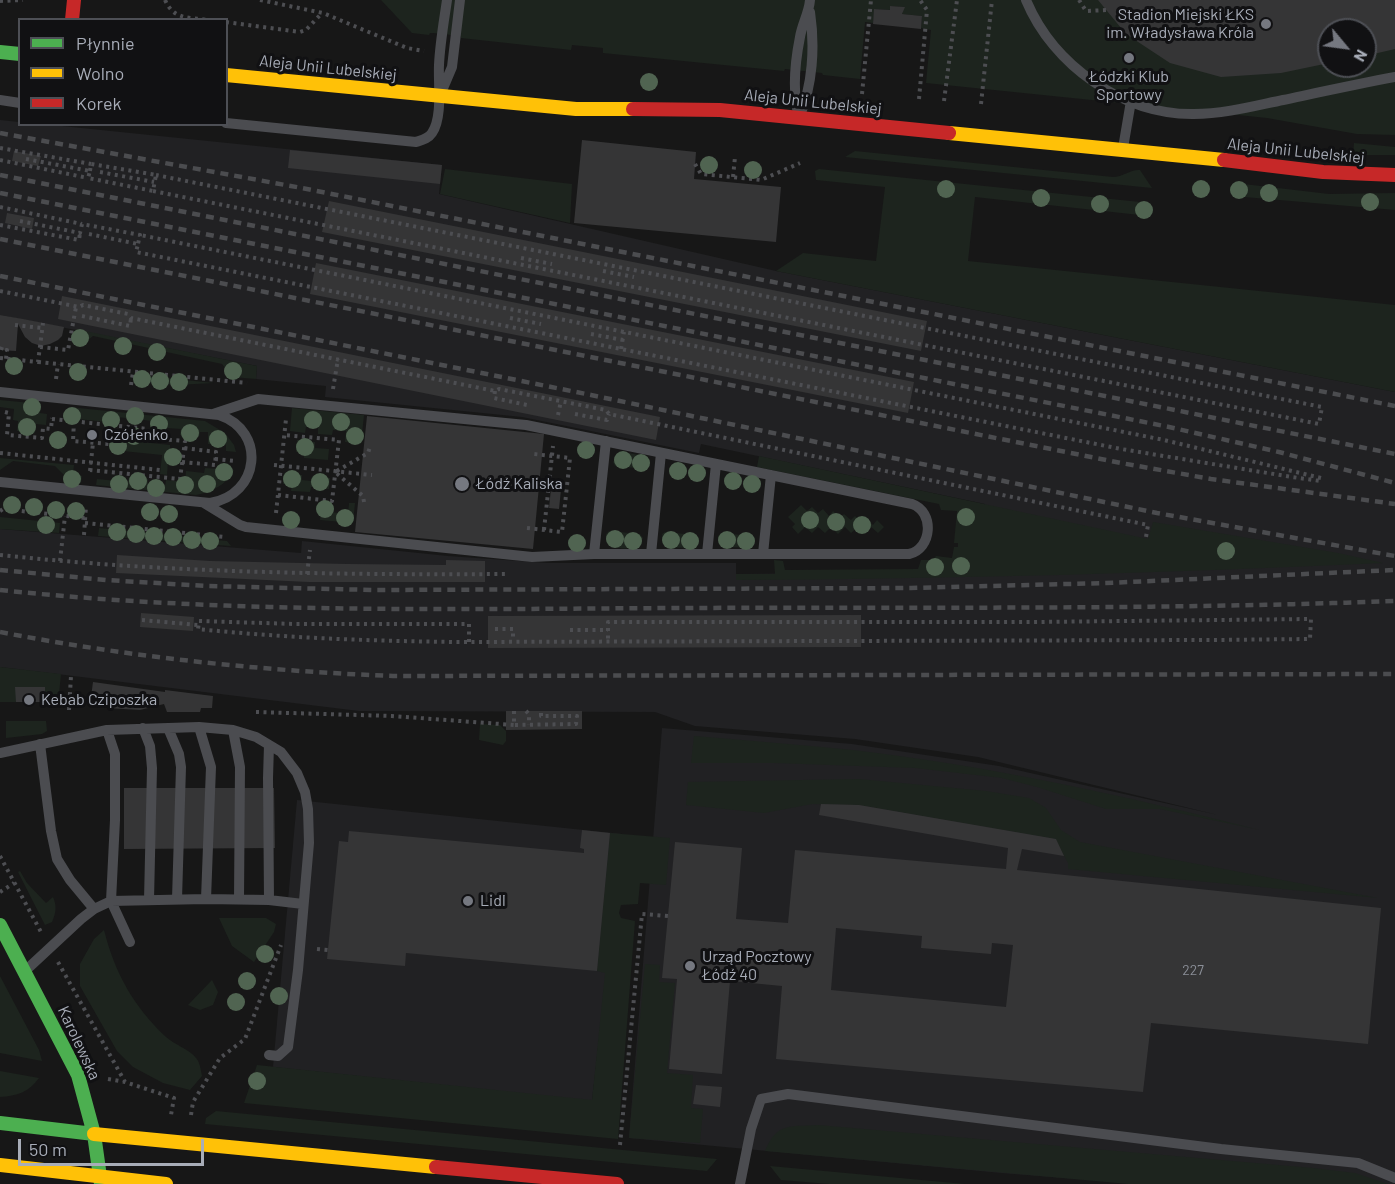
<!DOCTYPE html>
<html>
<head>
<meta charset="utf-8">
<style>
  body { margin:0 }
  #map { position:relative; width:1395px; height:1184px; overflow:hidden; background:#171717; font-family:Barlow,sans-serif }
  canvas { display:block }
  .legend { position:absolute; left:18px; top:18px; width:210px; height:108px; box-sizing:border-box; background:#111113; border:2px solid #4d4f55; margin:0; padding:8px 10px; list-style:none; font-size:18px; color:#a8adb8 }
  .legend li { display:flex; align-items:center; gap:12px; height:30px }
  .legend b { width:30px; border:2px solid #4d4f55 }
  .north { position:absolute; left:1317px; top:18px; width:60px; height:60px; box-sizing:border-box; background:#111113; border:2px solid #4d4f55; border-radius:50%; rotate:119deg; font-size:16px; font-weight:700; line-height:24px; text-align:center; color:#a8adb8 }
  .north::after { content:''; display:block; margin:auto; width:21px; height:27px; background:#757880; clip-path:polygon(50% 0,100% 100%,50% 72%,0 100%) }
  .scale { position:absolute; left:18px; top:1139px; width:186px; height:27px; box-sizing:border-box; border:3px solid #a8adb8; border-top:0; padding-left:8px; font-size:18px; line-height:21px; white-space:nowrap; color:#a8adb8; -webkit-text-stroke:4px #111113; paint-order:stroke }
</style>
</head>
<body>
<div id="map">
<canvas width="1395" height="1184"></canvas>
<ul class="legend">
<li><b style="height:8px;background:#4caf50"></b>Płynnie</li>
<li><b style="height:8px;background:#ffc107"></b>Wolno</li>
<li><b style="height:8px;background:#c62828"></b>Korek</li>
</ul>
<div class="north">N</div>
<div class="scale">50 m</div>
</div>
<script>
const ctx = document.querySelector('canvas').getContext('2d');
ctx.lineJoin = 'round';
function paint(path, color) {
  ctx.fillStyle = color;
  ctx.fill(path, 'evenodd');
}
function stroke(path, color, width, dash) {
  ctx.strokeStyle = color;
  ctx.lineWidth = width;
  ctx.lineCap = dash ? 'butt' : 'round';
  ctx.setLineDash(dash || []);
  ctx.stroke(path);
}
function drawText(font, color, halo, rows, align = 'center') {
  ctx.font = font + ' Barlow,sans-serif';
  ctx.lineWidth = 6;
  ctx.setLineDash([]);
  ctx.textBaseline = 'middle';
  ctx.strokeStyle = halo;
  ctx.fillStyle = color;
  for (const [text, x, y, turn = 0] of rows) {
    ctx.save();
    ctx.translate(x, y);
    ctx.rotate((+turn || 0) * Math.PI / 180);
    ctx.textAlign = isNaN(turn) ? turn : align;
    if (halo) ctx.strokeText(text, 0, 0);
    ctx.fillText(text, 0, 0);
    ctx.restore();
  }
}
const built = new Path2D(`
  M 0,120 L 19,122 L 20,124 L 62,126 L 442,165 L 439,194 L 776,271 L 1395,392 L 1395,1184 L 1139,1184 L 1002,1173 L 629,1138 L 662,728 L 852,744 L 999,766 L 1218,815 L 978,757 L 855,739 L 695,726 L 655,712 L 359,711 L 0,667 L 0,529 L 301,553 L 302,541 L 448,556 L 548,563 L 736,563 L 736,574 L 978,572 L 985,504 L 701,444 L 699,453 L 522,417 L 325,397 L 326,386 L 256,379 L 257,366 L 0,315 Z
  M 297,800 L 622,834 L 592,1101 L 273,1067 Z`);
const green = new Path2D(`
  M 381,0 L 1395,0 L 1395,135 L 1357,134 L 1267,118 L 926,83 L 931,30 L 921,28 L 922,16 L 902,14 L 904,7 L 891,6 L 890,10 L 875,9 L 873,23 L 865,22 L 860,79 L 823,75 L 822,73 L 785,69 L 784,71 L 603,53 L 603,48 L 572,45 L 571,50 L 461,38 L 461,36 L 433,33 L 430,33 L 429,35 L 412,33 ZM 1329,30 L 1365,30 L 1365,66 L 1329,66 Z
  M 1354,143 L 1395,147 L 1395,155 L 1353,155 Z
  M 855,151 L 1113,177 C 1123,177 1131,169 1140,170 L 1152,188 L 845,157 Z
  M 445,169 L 572,184 L 570,223 L 440,194 Z
  M 819,169 L 1150,203 L 1149,216 L 975,197 L 968,261 L 1395,305 L 1395,392 L 776,271 L 803,253 L 876,261 L 885,187 L 816,180 L 815,171 Z
  M 1235,183 L 1329,194 L 1395,193 L 1395,210 L 1233,196 Z
  M 75,329 L 257,366 L 256,379 L 232,377 L 222,364 L 93,336 L 81,346 L 77,345 L 74,341 Z
  M 136,375 L 214,383 L 176,385 L 135,381 Z
  M 0,400 L 41,404 L 40,413 L 47,414 L 46,425 L 36,424 L 35,433 L 17,431 L 18,421 L 13,420 L 14,409 L 0,407 Z
  M 69,407 L 205,421 L 225,433 L 234,445 L 236,452 L 226,451 L 226,445 L 208,444 L 208,432 L 200,432 L 199,437 L 180,435 L 181,429 L 153,427 L 153,421 L 117,417 L 116,423 L 68,418 Z
  M 292,408 L 364,415 L 361,444 L 345,442 L 346,431 L 333,430 L 332,435 L 318,434 L 318,428 L 306,427 L 305,433 L 290,431 Z
  M 125,429 L 143,431 L 142,442 L 170,445 L 170,451 L 179,452 L 178,463 L 168,462 L 167,475 L 160,474 L 162,455 L 113,450 L 115,440 L 123,440 Z
  M 297,440 L 315,442 L 315,448 L 329,449 L 328,460 L 304,458 L 304,452 L 296,452 Z
  M 622,453 C 633,453 647,455 650,466 L 646,469 L 615,466 L 613,462 L 618,455 Z
  M 759,456 L 1148,539 L 1153,522 L 1338,553 L 1383,563 C 1167,573 952,579 736,580 L 736,574 L 775,574 L 774,560 L 783,561 L 785,570 L 918,569 L 921,560 L 933,560 L 936,556 L 952,558 L 954,547 L 958,547 L 958,543 L 954,543 L 957,511 L 941,510 L 939,504 L 757,467 Z
  M 0,458 L 74,465 L 73,474 L 82,476 L 81,483 L 70,481 L 55,466 L 13,461 L 0,470 Z
  M 205,468 L 234,470 C 227,485 211,492 196,495 L 96,485 L 97,479 L 128,482 L 129,477 L 148,479 L 148,484 L 165,486 L 166,480 L 185,482 L 186,471 L 204,473 Z
  M 284,473 L 302,475 L 302,480 L 311,481 L 312,476 L 330,478 L 329,489 L 311,487 L 310,492 L 291,491 L 292,485 L 283,484 Z
  M 349,503 L 355,503 L 353,523 L 320,520 L 321,505 L 330,506 L 330,512 L 348,514 Z
  M 801,505 L 807,511 L 812,507 L 818,513 L 823,509 L 829,516 L 833,511 L 840,518 L 844,514 L 851,520 L 855,516 L 862,522 L 866,518 L 873,525 L 877,520 L 884,527 L 878,533 L 871,527 L 864,533 L 858,527 L 851,533 L 845,527 L 838,534 L 831,527 L 825,533 L 818,527 L 812,533 L 805,527 L 798,534 L 792,527 L 795,524 L 788,517 Z
  M 0,517 L 60,523 L 59,533 L 0,529 Z
  M 99,528 L 227,541 L 231,546 L 98,536 Z
  M 609,531 L 640,534 L 643,538 C 637,552 615,551 606,541 L 606,534 Z
  M 665,532 L 696,535 L 699,540 L 691,547 C 678,548 663,550 662,534 Z
  M 721,533 L 753,536 L 755,540 L 747,547 C 735,547 722,550 718,536 Z
  M 0,667 L 61,674 L 59,694 L 52,701 L 45,702 L 44,687 L 16,687 L 16,702 L 0,702 Z
  M 6,721 L 46,721 L 47,731 L 42,734 L 6,738 Z
  M 480,724 L 500,725 L 506,731 L 506,741 L 503,745 L 479,740 Z
  M 694,736 C 747,740 800,745 853,750 C 991,766 1126,796 1260,830 L 1160,809 L 1106,809 L 1037,787 L 1002,778 L 915,768 L 774,763 L 691,763 Z
  M 859,779 L 986,791 L 1029,798 L 1046,808 L 1061,830 L 1080,842 L 1378,898 L 1068,869 L 1068,863 L 1055,839 L 859,805 L 812,804 L 764,813 L 686,805 L 688,782 Z
  M 610,833 L 670,838 L 666,885 L 640,883 L 638,904 L 621,905 L 619,913 L 621,918 L 635,921 L 618,1139 L 244,1103 L 257,1065 L 592,1100 L 605,973 L 597,971 Z
  M 20,871 L 27,883 L 46,903 L 53,897 C 57,906 56,913 52,922 L 45,925 L 18,872 Z
  M 219,918 L 266,918 L 276,924 L 274,932 L 254,962 L 232,946 Z
  M 104,930 C 115,973 133,1006 166,1037 C 175,1045 189,1049 196,1058 C 200,1062 201,1071 202,1076 L 190,1090 L 163,1083 L 133,1067 L 117,1051 L 80,986 L 80,964 L 94,939 Z
  M 645,964 L 660,965 L 659,982 L 675,983 L 667,1073 L 693,1075 L 691,1108 L 703,1109 L 700,1143 L 629,1138 Z
  M 0,976 L 39,1050 L 42,1061 L 0,1053 Z
  M 212,980 L 218,992 L 213,1005 L 200,1010 L 188,1005 Z
  M 0,1071 L 39,1078 C 29,1092 17,1096 0,1097 Z
  M 216,1111 L 717,1159 L 707,1171 L 205,1124 L 206,1118 Z
  M 818,1125 L 1313,1168 L 1355,1173 L 1388,1184 L 1128,1184 L 765,1151 C 777,1122 790,1127 818,1125 Z
  M 770,1166 L 965,1184 L 829,1184 L 781,1180 Z`);
const building = new Path2D(`
  M 1098,0 L 1395,0 L 1395,49 L 1365,56 L 1365,30 L 1329,30 L 1329,63 L 1281,73 L 1221,77 L 1170,63 L 1126,34 Z
  M 890,6 L 905,7 L 902,14 L 922,16 L 921,29 L 873,24 L 874,9 L 890,10 Z
  M 582,140 L 696,152 L 694,179 L 781,187 L 776,242 L 574,223 Z
  M 290,150 L 442,165 L 440,184 L 288,168 Z
  M 14,151 L 41,156 L 38,166 L 12,161 Z
  M 329,201 L 927,321 L 921,351 L 322,232 Z
  M 7,213 L 34,218 L 32,229 L 5,223 Z
  M 316,263 L 914,382 L 908,413 L 310,294 Z
  M 62,296 L 660,417 L 656,440 L 58,319 Z
  M 0,315 L 23,319 L 64,327 L 62,336 L 58,340 L 50,344 L 41,346 L 32,343 L 25,337 L 18,324 L 16,351 L 0,350 Z
  M 367,416 L 544,434 L 533,549 L 355,532 Z
  M 552,479 L 562,480 L 559,509 L 549,508 Z
  M 117,555 L 210,561 L 347,564 L 446,565 L 446,560 L 485,561 L 485,582 L 309,582 L 116,573 Z
  M 141,613 L 194,617 L 193,631 L 140,627 Z
  M 861,615 L 861,647 L 488,648 L 488,616 Z
  M 93,682 L 165,692 L 165,690 L 213,696 L 212,708 L 201,708 L 200,712 L 167,712 L 164,704 L 140,710 L 107,708 L 90,704 Z
  M 15,687 L 45,687 L 45,702 L 16,702 Z
  M 506,711 L 582,711 L 582,729 L 506,730 Z
  M 124,788 L 274,788 L 275,848 L 124,849 Z
  M 821,804 L 859,805 L 1056,839 L 1064,856 L 1022,849 L 1017,870 L 1381,908 L 1368,1044 L 1151,1023 L 1143,1092 L 776,1059 L 782,986 L 730,981 L 722,1074 L 669,1069 L 677,979 L 662,978 L 675,842 L 742,848 L 736,919 L 788,923 L 795,850 L 1006,869 L 1008,848 L 819,815 ZM 836,928 L 922,936 L 921,948 L 991,954 L 992,943 L 1013,945 L 1006,1007 L 831,990 Z
  M 582,830 L 610,833 L 597,971 L 406,953 L 405,966 L 327,959 L 339,841 L 348,842 L 349,831 L 584,853 L 584,849 L 580,848 Z
  M 696,1085 L 722,1087 L 720,1107 L 693,1104 Z`);
const path = new Path2D(`
  M 165,0 C 174,20 188,17 207,20
  M 260,0 L 323,13 L 407,48 L 424,51
  M 1079,0 L 1086,11 L 1106,10
  M 0,1 L 23,0
  M 226,22 L 300,32 L 306,30 L 322,13
  M 862,94 L 871,0
  M 919,99 L 927,10 L 920,0
  M 944,101 L 957,0
  M 981,104 L 992,0
  M 62,126 L 62,124
  M 0,148 L 91,164
  M 26,159 L 90,171 L 88,178 L 153,191 L 156,175 L 91,164 L 90,171
  M 0,160 L 88,178
  M 695,164 L 701,174 L 761,180 L 800,163
  M 100,172 L 154,182
  M 733,177 L 735,157
  M 153,191 L 1319,424 L 1322,407 L 156,175
  M 0,207 L 82,224
  M 20,221 L 80,233 L 82,224 L 140,235 L 138,244
  M 0,225 L 79,240 L 80,233
  M 89,234 L 138,244 L 136,252 L 1121,449 L 1292,477 L 1320,481 L 1321,478 L 1164,440 L 140,235
  M 521,258 L 552,264
  M 603,271 L 634,277
  M 0,291 L 79,307 L 83,305 L 128,314 L 131,318 L 495,391 L 499,389 L 606,410 L 609,414 L 1148,525 L 1146,537
  M 82,316 L 130,326 L 131,318
  M 510,318 L 541,324
  M 15,325 L 42,328
  M 591,334 L 623,340
  M 2,347 L 1,350 L 7,350 L 6,359
  M 40,347 L 68,350 L 76,307
  M 621,349 L 624,332
  M 0,358 L 38,362 L 43,323
  M 38,362 L 247,383
  M 56,379 L 58,364
  M 131,385 L 133,372
  M 333,389 L 338,359
  M 495,391 L 494,398 L 527,405
  M 5,412 L 9,413 L 7,435 L 42,438 L 43,428 L 51,429 L 52,418
  M 575,414 L 607,420 L 609,414
  M 558,415 L 561,401
  M 52,419 L 148,429 L 147,438 L 185,441 L 180,479 L 90,470
  M 74,421 L 73,441 L 109,444 L 111,425
  M 0,453 L 160,470
  M 215,459 L 236,461
  M 182,462 L 215,465 L 216,452 L 184,448
  M 274,465 L 372,475
  M 90,471 L 93,443
  M 278,495 L 332,501 L 339,440 L 284,435
  M 364,502 L 363,496 L 335,472 L 368,453 L 370,447
  M 0,511 L 3,509 L 85,518
  M 276,513 L 286,419
  M 85,523 L 225,537
  M 527,528 L 562,532 L 570,458 L 534,454
  M 544,530 L 553,446
  M 84,535 L 86,506
  M 0,555 C 169,573 338,575 508,574
  M 60,561 L 65,516
  M 307,574 L 310,550
  M 142,620 L 198,625
  M 495,629 L 513,629 L 513,641
  M 570,630 L 608,630
  M 469,642 L 469,624 L 296,624 L 199,621 L 198,629 C 285,638 371,641 458,642 L 1213,640 L 1310,639 L 1311,619 L 1033,622 L 608,622 L 608,641
  M 69,710 L 71,676
  M 514,711 L 514,725 L 576,724 L 577,716 L 541,716 L 541,711
  M 526,711 L 529,714 L 529,725
  M 256,712 L 392,716 L 514,725
  M 0,856 L 41,932
  M 0,892 L 14,883
  M 317,949 L 328,950
  M 58,962 L 125,1082 L 174,1098 L 171,1115
  M 108,1079 L 125,1082
  M 191,1115 L 193,1102 L 220,1058 L 245,1039 L 281,945
  M 620,1145 L 642,914 L 668,916`);
const lane = new Path2D(`
  M 1026,0 C 1053,65 1123,115 1194,114 C 1224,114 1254,106 1283,100 C 1321,92 1358,84 1395,77
  M 441,93 L 452,67 L 460,0
  M 0,100 L 20,103
  M 799,117 C 792,92 795,62 800,37 C 802,24 809,13 810,0
  M 799,118 C 813,85 815,46 810,12
  M 226,123 L 416,142 C 422,140 428,139 432,133 C 443,117 438,83 439,65 C 440,43 444,21 447,0
  M 1123,148 L 1131,101
  M 0,392 L 219,415 C 267,431 260,495 210,503 L 0,482
  M 204,503 L 240,525 L 246,527 L 532,557 L 594,554 L 909,554 C 932,549 935,512 912,504 L 526,425 L 258,399 L 213,414
  M 594,554 L 606,441
  M 651,554 L 661,453
  M 707,554 L 716,464
  M 763,554 L 771,475
  M 199,727 L 211,767 L 206,899
  M 143,728 L 150,746 L 152,768 L 149,900
  M 168,728 L 179,754 L 181,767 L 177,899
  M 107,730 L 115,754 L 115,820 L 111,901 L 130,942
  M 233,730 L 240,767 L 239,899
  M 40,744 L 51,831 L 57,859 L 70,880 L 94,909
  M 269,745 L 268,778 L 269,900
  M 0,753 L 107,730 L 199,727 L 233,730 L 256,737 L 281,752 L 297,773 L 305,792 L 308,809 L 309,843 L 298,970 L 288,1047 L 278,1056 L 269,1055
  M 25,971 L 81,919 L 94,909 L 111,901 L 206,899 L 269,900 L 303,904
  M 740,1184 L 751,1129 L 761,1099 L 788,1094 L 1221,1149 L 1358,1163 L 1395,1178`);
const fast = new Path2D(`
  M 0,52 L 20,54
  M 0,925 L 78,1075 L 94,1134 L 101,1184
  M 0,1123 L 94,1134`);
const slow = new Path2D(`
  M 226,75 L 576,109 L 633,109
  M 949,133 L 1224,160
  M 94,1134 L 436,1167`);
const jam = new Path2D(`
  M 72,20 L 74,0
  M 633,109 L 720,110 L 949,133
  M 1224,160 L 1323,172 L 1395,175
  M 436,1167 L 617,1184`);
const rail = new Path2D(`
  M 0,133 L 302,188 L 1395,406
  M 0,175 L 1395,454
  M 0,193 L 1169,427 L 1279,452 L 1395,483
  M 0,239 L 1121,463 L 1211,479 L 1395,504
  M 0,276 L 591,395 L 1157,513 L 1395,556
  M 0,570 L 106,580 L 206,586 L 374,590 L 911,588 L 1106,583 L 1395,570
  M 0,590 C 226,614 453,609 680,608 C 918,607 1157,610 1395,601
  M 0,632 C 130,657 261,671 393,676 L 1395,674`);
const slowBridge = new Path2D(`
  M 0,1165 L 166,1184`);
const trees = [
  [649,82],
  [709,165],
  [753,170],
  [946,189],
  [1201,189],
  [1239,190],
  [1269,193],
  [1041,198],
  [1370,202],
  [1100,204],
  [1144,210],
  [80,338],
  [123,346],
  [157,352],
  [14,366],
  [233,371],
  [78,372],
  [142,379],
  [160,381],
  [179,382],
  [32,407],
  [72,416],
  [135,416],
  [111,420],
  [313,420],
  [341,422],
  [159,424],
  [27,427],
  [190,433],
  [134,436],
  [355,436],
  [218,439],
  [58,440],
  [118,446],
  [305,447],
  [586,450],
  [173,457],
  [623,460],
  [641,463],
  [678,471],
  [224,472],
  [697,473],
  [72,479],
  [292,479],
  [138,481],
  [733,481],
  [320,482],
  [119,484],
  [207,484],
  [752,484],
  [185,485],
  [156,488],
  [12,505],
  [34,507],
  [325,509],
  [56,510],
  [76,511],
  [150,512],
  [169,514],
  [966,517],
  [345,518],
  [291,520],
  [810,520],
  [836,522],
  [46,525],
  [862,525],
  [117,532],
  [136,534],
  [154,536],
  [173,537],
  [615,539],
  [192,540],
  [671,540],
  [727,540],
  [210,541],
  [633,541],
  [690,541],
  [746,541],
  [577,543],
  [1226,551],
  [961,566],
  [935,567],
  [265,954],
  [247,981],
  [279,996],
  [236,1002],
  [257,1081]
];
const markers = [
  [1266,24,6,"#757880"],
  [1129,58,6,"#757880"],
  [92,435,6,"#757880"],
  [462,484,8,"#757880"],
  [29,700,6,"#757880"],
  [468,901,6,"#757880"],
  [690,966,6,"#757880"]
];
const numberNames = [
  ["227",1193,970]
];
const poiNames = [
  ["Stadion Miejski ŁKS",1254,15,"right"],
  ["im. Władysława Króla",1254,33,"right"],
  ["Łódzki Klub",1129,77,"center"],
  ["Sportowy",1129,95,"center"],
  ["Czółenko",104,435],
  ["Łódź Kaliska",476,484],
  ["Kebab Cziposzka",41,700],
  ["Lidl",480,901],
  ["Urząd Pocztowy",702,957],
  ["Łódź 40",702,975]
];
const streetNames = [
  ["Aleja Unii Lubelskiej",328,68,6],
  ["Aleja Unii Lubelskiej",813,102,6],
  ["Aleja Unii Lubelskiej",1296,151,6],
  ["Karolewska",79,1043,65]
];
paint(built, '#212123');
paint(green, '#1d241e');
paint(building, '#353536');
stroke(path, '#4d4e52', 4, [3, 4.5]);
stroke(lane, '#4b4c50', 10);
stroke(fast, '#4caf50', 14);
stroke(slow, '#ffc107', 14);
stroke(jam, '#c62828', 14);
stroke(rail, '#4b4c4f', 4.5, [8, 6]);
stroke(slowBridge, '#ffc107', 14);
ctx.fillStyle = '#506451';
for (const [x, y] of trees) {
  ctx.beginPath();
  ctx.arc(x, y, 9, 0, 2 * Math.PI);
  ctx.fill();
}
for (const [x, y, r, color] of markers) {
  const dot = new Path2D();
  dot.arc(x, y, r, 0, 2 * Math.PI);
  ctx.fillStyle = color;
  ctx.fill(dot);
  stroke(dot, '#111113', 2);
}
drawText('14px', '#8b8f98', null, numberNames);
drawText('16px', '#a8adb8', '#111113', poiNames, 'left');
drawText('16px', '#a8adb8', '#111113', streetNames);
</script>
</body>
</html>
